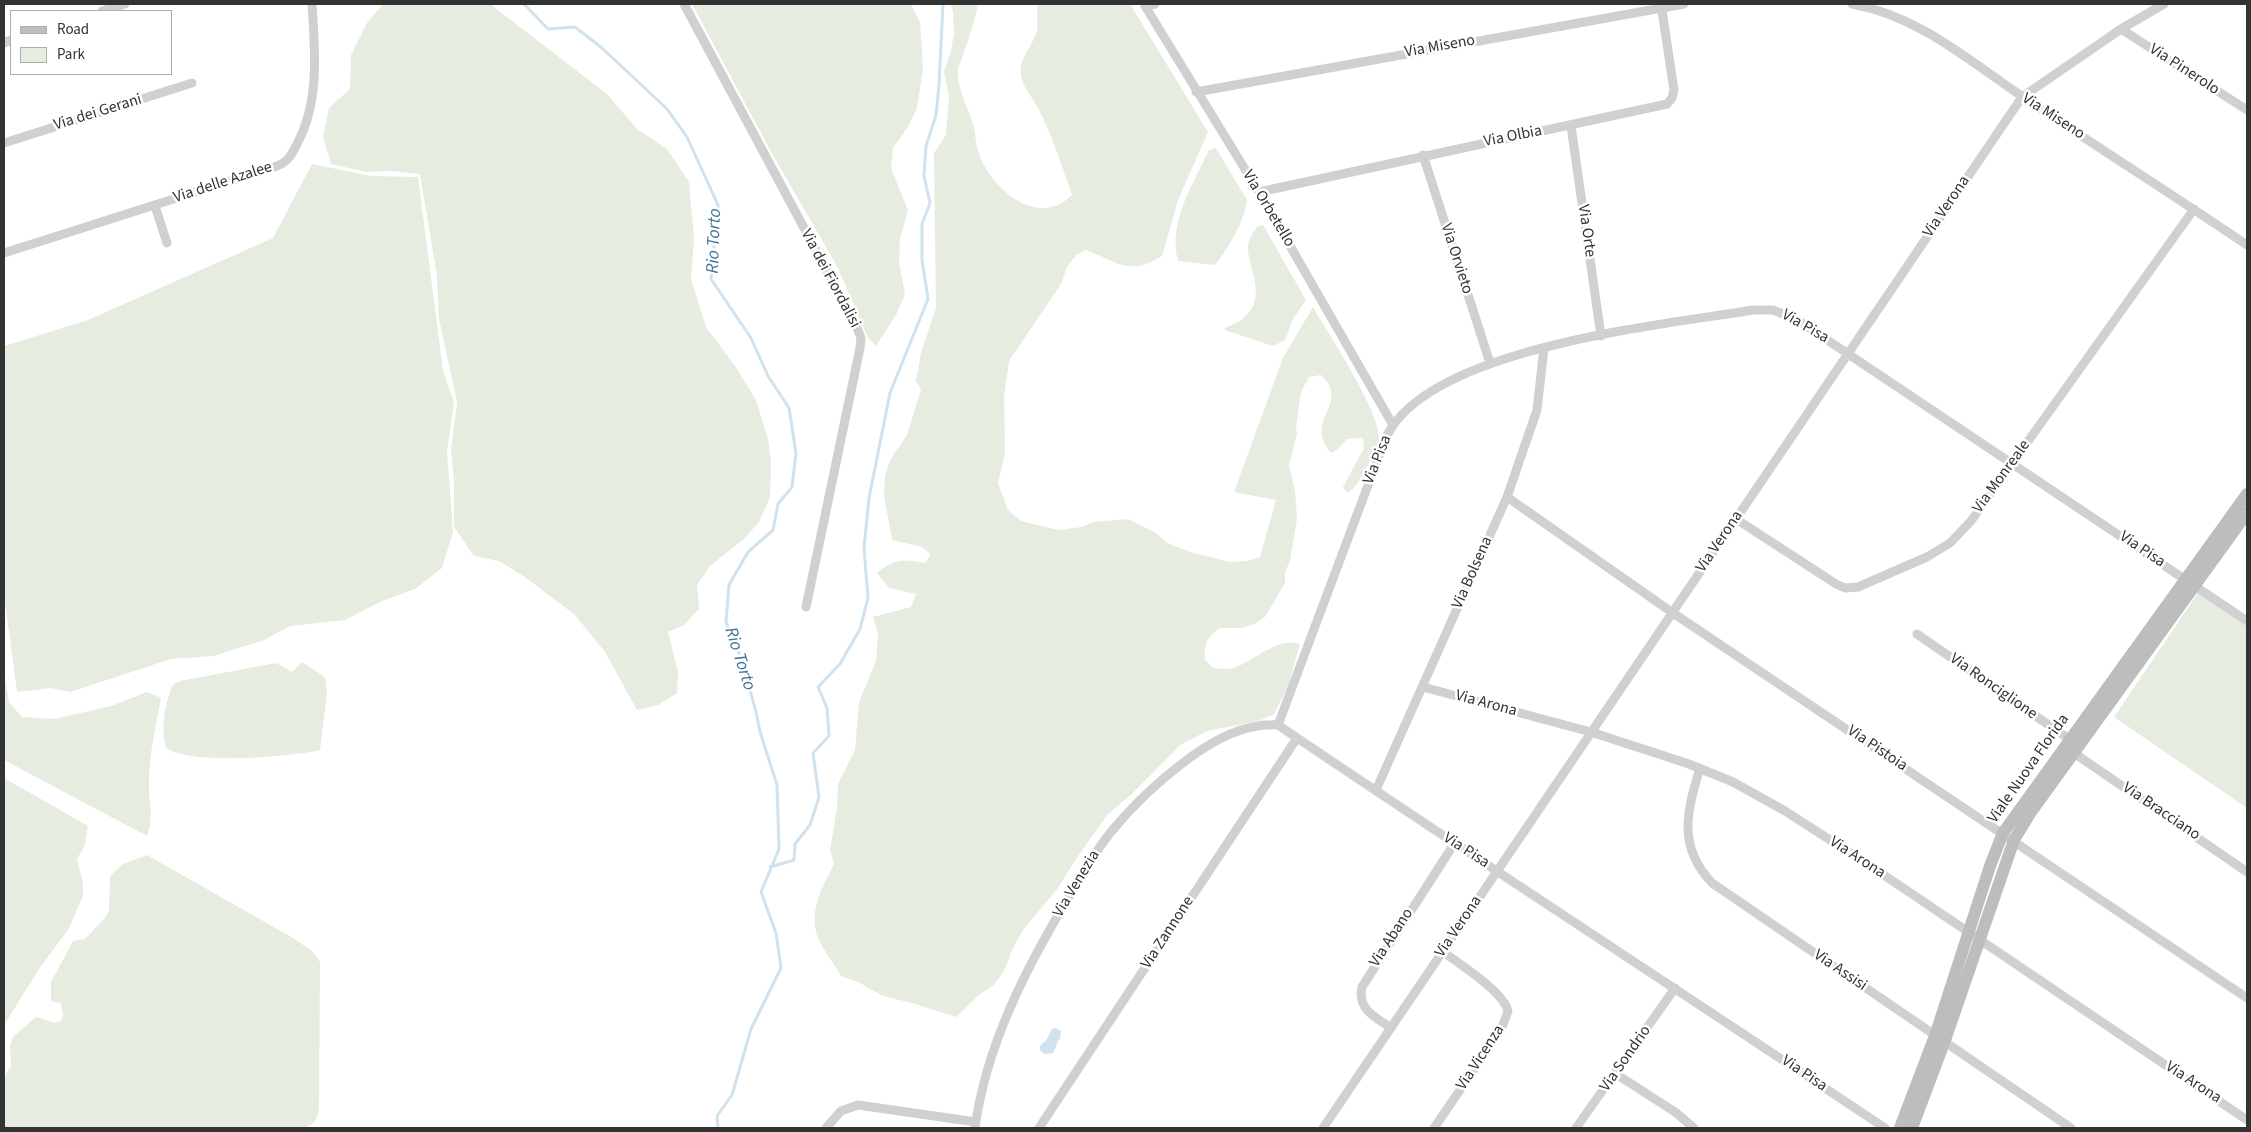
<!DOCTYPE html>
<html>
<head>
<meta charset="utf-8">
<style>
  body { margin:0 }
  #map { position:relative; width:2251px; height:1132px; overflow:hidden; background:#fff; font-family:"Source Sans 3",sans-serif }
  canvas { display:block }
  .frame { position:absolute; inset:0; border:5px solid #333; pointer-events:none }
  .legend { position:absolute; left:10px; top:10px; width:162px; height:65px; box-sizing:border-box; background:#fff; border:1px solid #adadad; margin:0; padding:6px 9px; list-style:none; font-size:15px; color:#333 }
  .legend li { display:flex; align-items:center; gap:10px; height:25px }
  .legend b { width:25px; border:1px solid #adadad }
</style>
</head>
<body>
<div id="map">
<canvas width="2251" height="1132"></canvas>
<div class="frame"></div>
<ul class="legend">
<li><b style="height:6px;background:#bdbdbd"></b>Road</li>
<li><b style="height:14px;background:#e6ecdf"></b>Park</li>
</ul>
</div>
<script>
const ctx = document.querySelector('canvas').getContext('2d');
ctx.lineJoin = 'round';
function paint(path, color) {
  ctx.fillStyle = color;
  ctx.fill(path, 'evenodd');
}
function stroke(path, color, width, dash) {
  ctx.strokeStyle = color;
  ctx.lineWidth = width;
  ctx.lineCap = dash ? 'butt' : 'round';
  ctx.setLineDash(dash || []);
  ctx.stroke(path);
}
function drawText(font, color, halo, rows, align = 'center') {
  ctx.font = font + ' "Source Sans 3",sans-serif';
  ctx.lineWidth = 5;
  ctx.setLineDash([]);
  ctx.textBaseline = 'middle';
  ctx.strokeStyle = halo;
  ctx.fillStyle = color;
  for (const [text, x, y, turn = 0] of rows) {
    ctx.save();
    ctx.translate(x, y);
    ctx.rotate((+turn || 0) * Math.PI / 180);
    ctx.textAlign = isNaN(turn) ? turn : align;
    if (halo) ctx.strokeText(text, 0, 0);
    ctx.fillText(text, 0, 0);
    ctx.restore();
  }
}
const green = new Path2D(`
  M 383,4 L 490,4 L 607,94 L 637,129 L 667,149 L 689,182 L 694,239 L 691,279 L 706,327 L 735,366 L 756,400 L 768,439 L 771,463 L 770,497 L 759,522 L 745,538 L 710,566 L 697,585 L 699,609 L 684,625 L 668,632 L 678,672 L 677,693 L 658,705 L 637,710 L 605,652 L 575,615 L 525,577 L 499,561 L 474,556 L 454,527 L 454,481 L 451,449 L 457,402 L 439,319 L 437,276 L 420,174 L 391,171 L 366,172 L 331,164 L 323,137 L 329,108 L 350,89 L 351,55 L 367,23 Z
  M 692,4 L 911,4 L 920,22 L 923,68 L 917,108 L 907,128 L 893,148 L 891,168 L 908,210 L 900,239 L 899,262 L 905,294 L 896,315 L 876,346 L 867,336 L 838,268 L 769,148 Z
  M 950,4 L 978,4 C 975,21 969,38 963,55 C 962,60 959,65 958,69 C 956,85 967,106 972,121 C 976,131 975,144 979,154 C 992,190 1038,229 1072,195 C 1062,166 1052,135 1038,108 C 1031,94 1018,83 1021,66 C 1022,59 1034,41 1037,31 C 1038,22 1036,13 1038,4 L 1130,4 L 1208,132 L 1178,200 L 1162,256 C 1129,277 1118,262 1086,250 L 1076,255 L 1067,267 L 1061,284 L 1009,361 L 1004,396 L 1005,453 L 998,483 L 1008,510 L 1021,521 L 1058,530 L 1082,527 L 1093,522 L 1128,519 L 1156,533 L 1167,543 L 1190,552 L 1230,562 L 1247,561 L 1260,557 L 1276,500 L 1234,492 L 1283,358 L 1313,307 C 1328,334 1384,416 1379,443 C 1378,453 1370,461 1365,470 C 1359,480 1358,486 1347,493 L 1343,487 L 1364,448 L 1363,438 L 1347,439 L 1339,448 L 1331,453 C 1302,419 1352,405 1321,375 L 1309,377 L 1301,392 L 1296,427 L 1297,433 L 1289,466 L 1295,491 L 1297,519 L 1290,561 L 1285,572 L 1285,583 L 1265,617 L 1254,624 L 1242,628 L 1220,628 C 1207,636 1204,645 1205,660 L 1213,668 C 1219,668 1227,670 1233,668 C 1255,661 1276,637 1300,644 L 1288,686 L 1274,714 L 1258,721 L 1207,731 L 1180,745 L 1133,793 L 1108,814 L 1076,859 L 1058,888 L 1023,930 L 1012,950 L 1004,971 L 994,985 L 980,994 L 956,1017 L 912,1003 L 883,996 L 860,983 L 841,976 C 834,963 822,949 817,935 C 809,909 823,886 834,864 L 830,850 L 837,808 L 838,784 L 855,750 L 859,702 L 876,661 L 878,634 L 873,617 L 911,607 L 916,594 L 889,588 L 877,573 C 896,558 902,559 926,563 L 930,554 L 922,547 L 892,540 L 884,495 L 885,476 L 890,460 L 907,435 L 921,390 L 916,381 L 921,353 L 936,308 L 934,153 L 946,135 L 949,96 L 944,71 L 951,51 L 954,33 L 953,11 Z
  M 1216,148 L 1247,200 C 1243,225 1230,245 1215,265 L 1178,261 C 1168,221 1193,185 1209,150 Z
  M 312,164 L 371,176 L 418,177 L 443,371 L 454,402 L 447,452 L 453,532 L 442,568 L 415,589 L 382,601 L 345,620 L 290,626 L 264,640 L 213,656 L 171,659 L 70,692 L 51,688 L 17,692 L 4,594 L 4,346 L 88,320 L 273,238 Z
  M 1263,225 L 1306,300 L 1293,319 L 1285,340 L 1273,346 L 1225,330 L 1225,328 C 1230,325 1235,324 1240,321 C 1268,301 1251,275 1248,251 C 1247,242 1252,233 1258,226 Z
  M 2198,593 L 2247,626 L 2247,808 L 2114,717 Z
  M 302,662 L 325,677 L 327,693 L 320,750 C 289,757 191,765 166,748 C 161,727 164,704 173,685 L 180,681 L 276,663 L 292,672 Z
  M 4,672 L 9,702 L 22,717 L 54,719 L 111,706 L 147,692 L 161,698 C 156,726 149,754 149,783 C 148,805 155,813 147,836 L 4,760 Z
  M 4,778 L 88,826 L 85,845 L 77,859 L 83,883 L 83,896 L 68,930 L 41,966 L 4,1025 Z
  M 147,855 L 293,938 L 312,951 L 320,962 L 319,1108 C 317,1121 314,1127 299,1128 L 4,1128 L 4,1077 L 11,1066 L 10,1046 L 13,1037 L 36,1017 C 45,1018 51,1025 61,1021 L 63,1015 L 61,1003 L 51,1001 L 51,982 L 73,941 L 85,939 L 104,919 L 109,911 L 110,876 L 123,864 Z`);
const water = new Path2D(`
  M 1056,1028 L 1061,1031 L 1060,1040 L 1059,1039 L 1053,1053 L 1044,1054 L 1040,1050 L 1040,1046 L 1047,1039 L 1052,1029 Z`);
const stream = new Path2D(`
  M 524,4 L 548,29 L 575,27 L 602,48 L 667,109 L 687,137 L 718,205 L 711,279 L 751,338 L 768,376 L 789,408 L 796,453 L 792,487 L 778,504 L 773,530 L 748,552 L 729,585 L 726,622 L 742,661 L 756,712 L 760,732 L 777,785 L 779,849 L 761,892 L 776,933 L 781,968 L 751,1029 L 732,1095 L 717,1116 L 718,1128
  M 770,867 L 794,860 L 795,844 L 810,825 L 819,797 L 813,753 L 829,736 L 827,708 L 818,687 L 840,664 L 860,629 L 868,598 L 864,548 L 869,498 L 890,393 L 928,299 L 922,260 L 922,224 L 930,203 L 924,176 L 926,146 L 936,115 L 939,85 L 943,4`);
const street = new Path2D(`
  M 684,4 L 855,323 L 861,338 L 860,348 L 806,607
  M 1155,4 L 1145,6 L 1259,192 L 1393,425
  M 1852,4 C 1919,16 1968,60 2023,97 C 2097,147 2173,195 2247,245
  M 102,11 L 125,4
  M 2121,29 L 2247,110
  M 4,43 L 11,40
  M 1196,92 L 1684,4
  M 1571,126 L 1601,336
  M 4,143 L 192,83
  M 1423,155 L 1490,363
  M 1259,192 L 1667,104 L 1672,98 L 1674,90 L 1661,4
  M 155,206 L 167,243
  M 4,253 L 277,166 C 288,162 292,154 297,144 C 320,101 315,51 312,4
  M 1507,497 L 1673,613 L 2247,998
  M 1736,519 L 1836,584 L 1845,588 L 1858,587 L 1927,557 L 1950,543 L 1971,521 L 2194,209
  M 1917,634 L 2069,739 L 2074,753 L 2247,872
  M 1423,687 L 1591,732 L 1689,764 L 1733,782 L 1785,811 L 1869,865 L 2247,1120
  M 1700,768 C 1687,811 1677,846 1712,883 L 2071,1128
  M 1376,790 L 1507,497 L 1537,410 L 1544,348
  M 1391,1028 C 1375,1017 1357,1009 1362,987 L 1454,844
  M 1616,1074 L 1675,1112 L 1694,1128
  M 826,1128 L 841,1111 L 858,1105 L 976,1122
  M 975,1128 C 986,1045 1027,966 1070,895 C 1083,874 1095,851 1111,832 C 1133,805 1160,780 1188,759 C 1214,740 1244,723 1278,725
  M 1039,1128 L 1297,738
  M 1323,1128 L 2022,97 L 2121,29 L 2164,4
  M 1434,1128 L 1501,1030 L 1508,1011 C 1503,991 1459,964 1442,951
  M 1576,1128 L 1675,988
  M 1885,1128 C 1683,993 1479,861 1278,725 L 1385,440 C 1423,348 1663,325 1753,310 L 1773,310 L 1796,319 L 2247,621`);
const secondary = new Path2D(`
  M 1900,1128 L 1935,1036 L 1990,866 L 2003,833 L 2247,494
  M 1912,1128 L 1944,1043 L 2014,840 L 2031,812 L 2247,513`);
const streetNames = [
  ["Via Miseno",1440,47,-10],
  ["Via Pinerolo",2184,70,33],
  ["Via dei Gerani",98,113,-17],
  ["Via Miseno",2053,117,33],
  ["Via Olbia",1513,137,-11],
  ["Via delle Azalee",223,183,-18],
  ["Via Verona",1947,207,-56],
  ["Via Orbetello",1268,209,59],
  ["Via Orte",1586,231,82],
  ["Via Orvieto",1456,259,72],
  ["Via dei Fiordalisi",830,279,62],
  ["Via Pisa",1805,327,30],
  ["Via Pisa",1378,460,-68],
  ["Via Monreale",2002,477,-54],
  ["Via Verona",1720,542,-56],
  ["Via Pisa",2142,550,34],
  ["Via Bolsena",1473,573,-66],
  ["Via Ronciglione",1993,687,35],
  ["Via Arona",1486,704,15],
  ["Via Pistoia",1877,749,34],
  ["Viale Nuova Florida",2029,769,-55],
  ["Via Bracciano",2161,812,34],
  ["Via Pisa",1466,851,33],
  ["Via Arona",1857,858,33],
  ["Via Venezia",1077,884,-59],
  ["Via Verona",1459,927,-56],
  ["Via Zannone",1168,933,-57],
  ["Via Abano",1392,938,-57],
  ["Via Assisi",1840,971,34],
  ["Via Vicenza",1481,1058,-57],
  ["Via Sondrio",1626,1059,-55],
  ["Via Pisa",1804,1074,34],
  ["Via Arona",2193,1083,33]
];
const waterNames = [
  ["Rio Torto",715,241,-88],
  ["Rio Torto",739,659,72]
];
paint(green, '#e6ecdf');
paint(water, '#cfe2ee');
stroke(stream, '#cfe2ee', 3);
stroke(street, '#d0d0d0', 9);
stroke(secondary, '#bdbdbd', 12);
drawText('16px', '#333', '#fff', streetNames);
drawText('italic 18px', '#3f7597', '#fff', waterNames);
</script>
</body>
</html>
